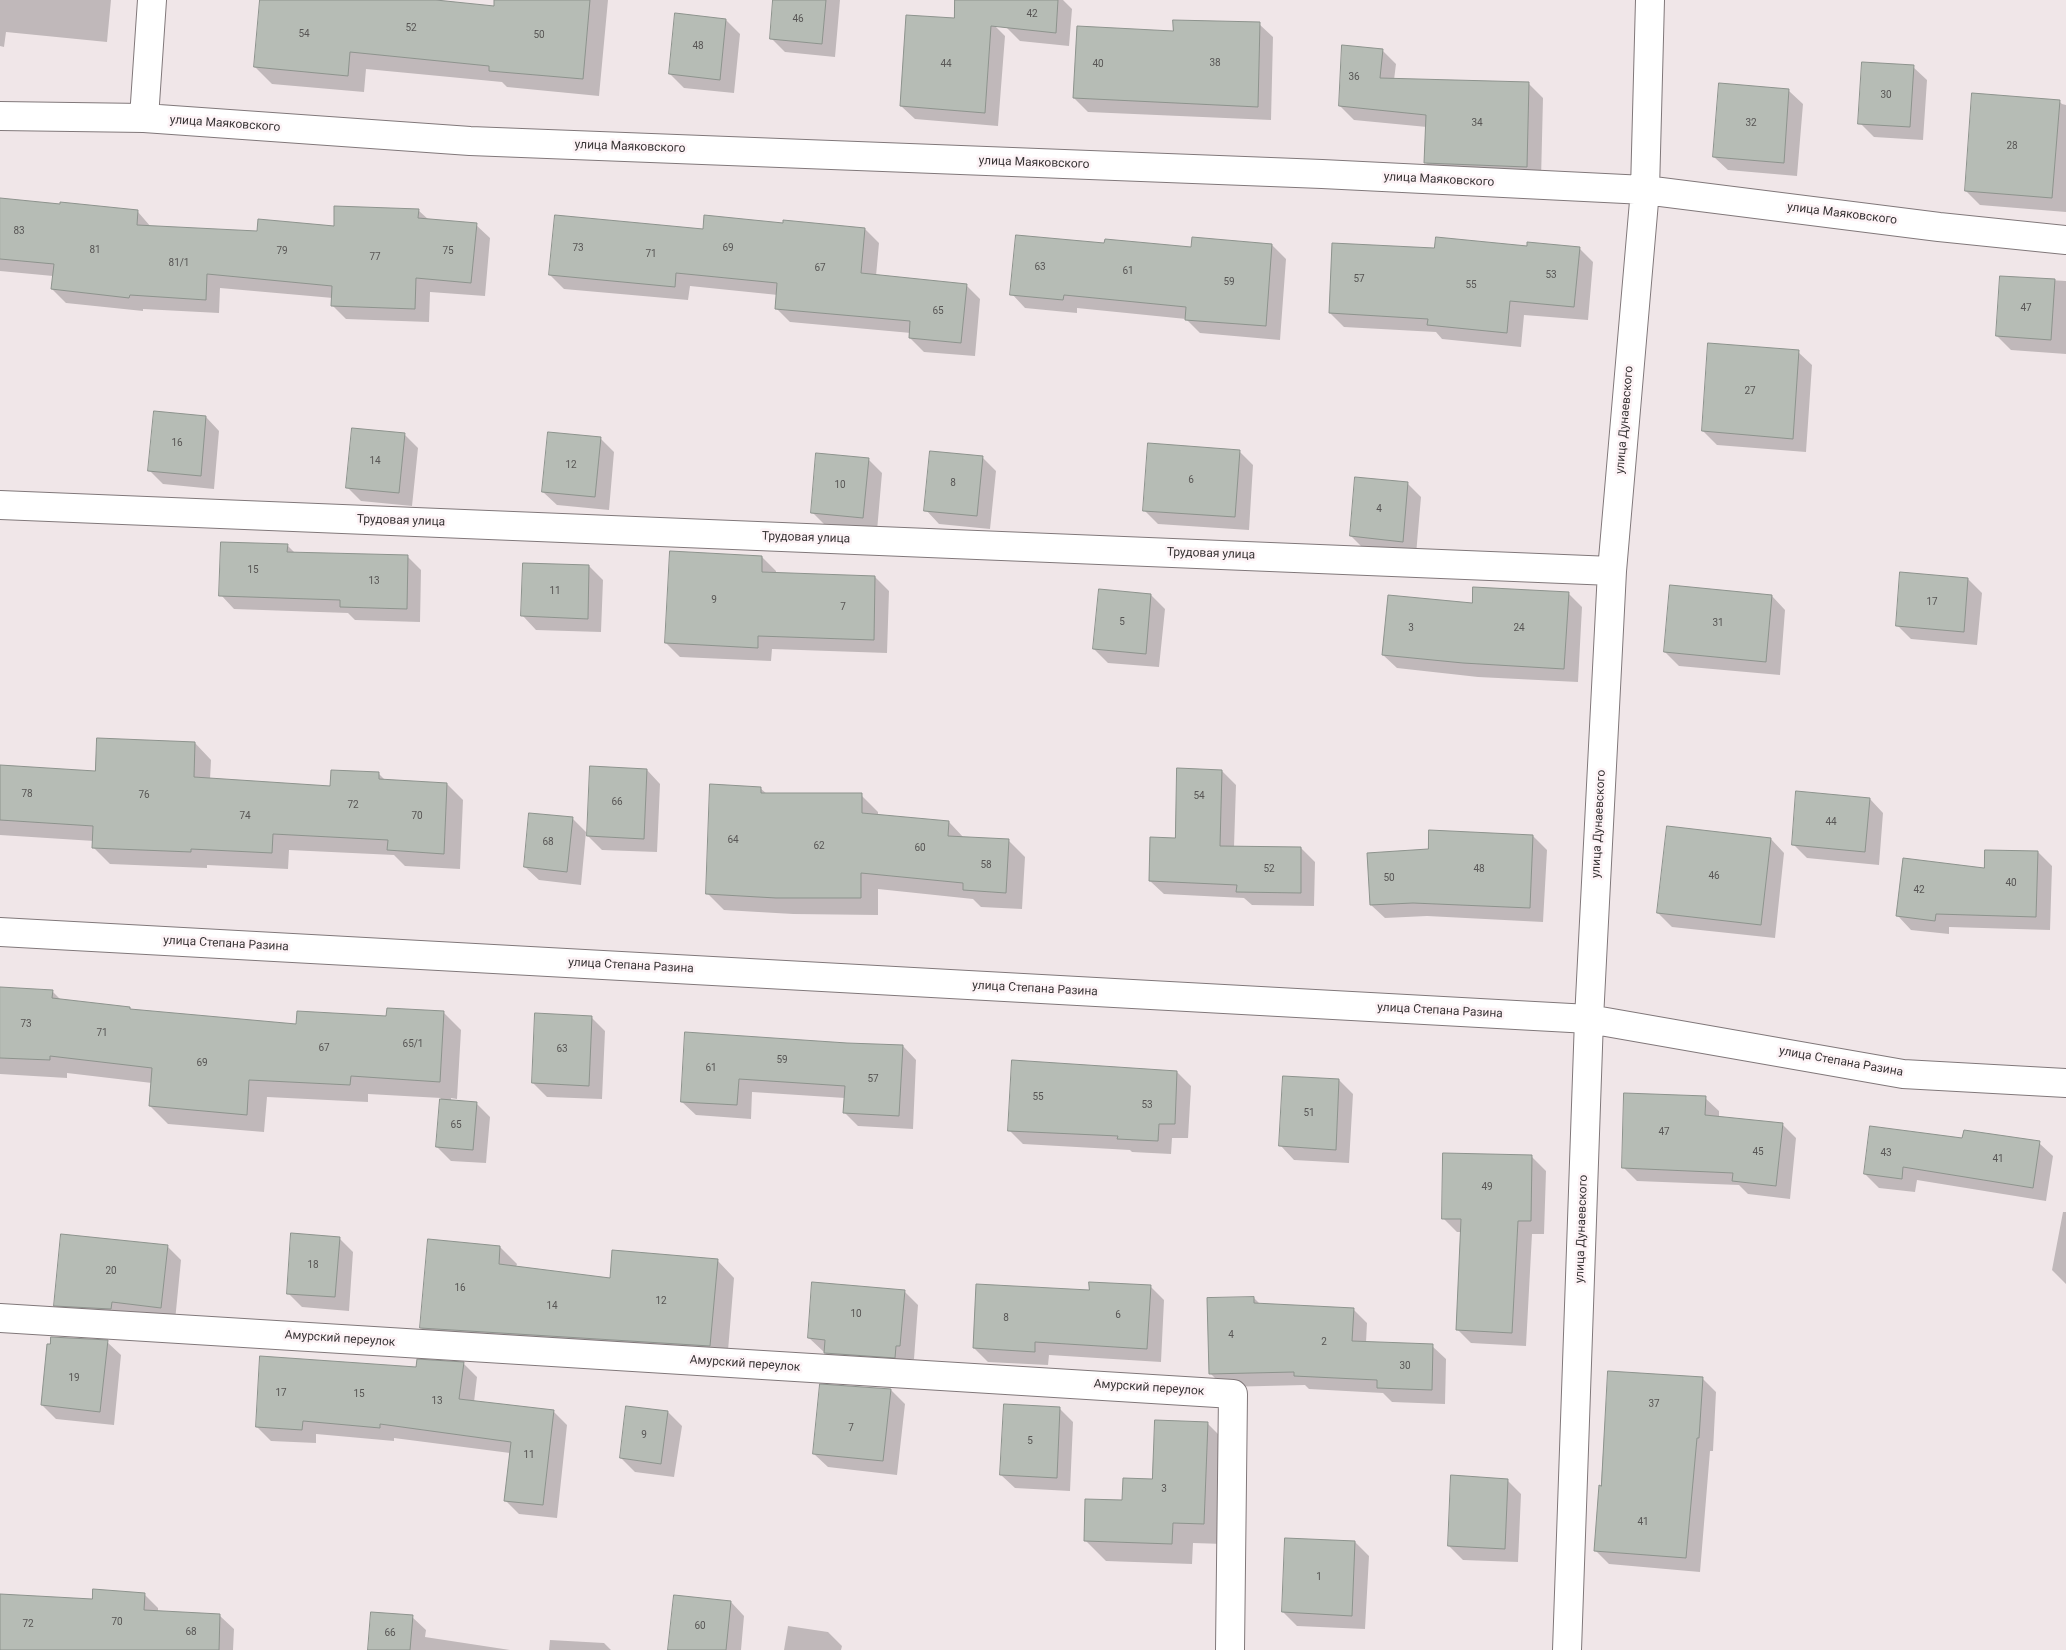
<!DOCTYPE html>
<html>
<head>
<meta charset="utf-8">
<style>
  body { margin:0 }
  canvas { display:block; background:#f0e6e8 }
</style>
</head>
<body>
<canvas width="2066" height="1650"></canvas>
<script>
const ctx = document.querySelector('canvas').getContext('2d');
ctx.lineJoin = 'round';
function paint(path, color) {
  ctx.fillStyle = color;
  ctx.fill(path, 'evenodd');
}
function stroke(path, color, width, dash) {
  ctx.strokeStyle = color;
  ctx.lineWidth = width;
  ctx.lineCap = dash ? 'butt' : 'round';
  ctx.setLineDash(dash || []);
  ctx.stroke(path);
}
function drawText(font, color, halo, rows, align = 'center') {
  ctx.font = font + ' Roboto,sans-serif';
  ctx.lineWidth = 5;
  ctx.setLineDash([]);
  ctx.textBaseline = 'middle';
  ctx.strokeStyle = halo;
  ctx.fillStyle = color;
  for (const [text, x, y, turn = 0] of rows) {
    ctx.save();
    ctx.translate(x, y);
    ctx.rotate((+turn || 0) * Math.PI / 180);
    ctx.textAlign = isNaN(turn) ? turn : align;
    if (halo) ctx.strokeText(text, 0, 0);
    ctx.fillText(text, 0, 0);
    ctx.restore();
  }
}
const shadow = new Path2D(`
  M 0,0 L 111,0 L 107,42 L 6,32 L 4,47 L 0,46 Z
  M 261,0 L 423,0 L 495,7 L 496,0 L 608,0 L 599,96 L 507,87 L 502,82 L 366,69 L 364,92 L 272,84 L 255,67 Z
  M 775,0 L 840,0 L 835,57 L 785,52 L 771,38 Z
  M 1009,0 L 1063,0 L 1072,9 L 1069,46 L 1020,41 L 1006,27 Z
  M 726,20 L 740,34 L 734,93 L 684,88 L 670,74 Z
  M 991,22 L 1005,36 L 998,126 L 915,119 L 901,106 Z
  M 1259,24 L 1273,37 L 1271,120 L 1088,112 L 1074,98 L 1174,33 Z
  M 1382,50 L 1396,64 L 1394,80 L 1529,84 L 1543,98 L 1541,180 L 1439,177 L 1426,163 L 1427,127 L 1354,120 L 1340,106 Z
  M 1913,67 L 1927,80 L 1923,140 L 1874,137 L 1860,123 Z
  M 1789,91 L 1803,104 L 1797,176 L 1728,170 L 1714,157 Z
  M 2059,101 L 2062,104 L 2066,105 L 2066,212 L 1980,205 L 1966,191 Z
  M 0,200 L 138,212 L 151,227 L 258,233 L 335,228 L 418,210 L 429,220 L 476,225 L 490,238 L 485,296 L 430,292 L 429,322 L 346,319 L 332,305 L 333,298 L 220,288 L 219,313 L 143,309 L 143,311 L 66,303 L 52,289 L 53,276 L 0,271 Z
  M 784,225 L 865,229 L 879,243 L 876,276 L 966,285 L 980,299 L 975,356 L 924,352 L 910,338 L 911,333 L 790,322 L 776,308 L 778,295 L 690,286 L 688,300 L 564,289 L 550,275 L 704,231 Z
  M 1105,244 L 1192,249 L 1272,245 L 1286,259 L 1280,340 L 1200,333 L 1186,319 L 1077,308 L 1077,313 L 1025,308 L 1012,294 Z
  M 1528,248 L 1579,248 L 1593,262 L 1588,320 L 1524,315 L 1521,347 L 1442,339 L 1436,332 L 1344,327 L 1330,313 L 1436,249 Z
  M 2001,277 L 2066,281 L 2066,354 L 2011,350 L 1997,336 Z
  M 1798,352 L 1812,365 L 1806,452 L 1717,445 L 1703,431 Z
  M 206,417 L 219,431 L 214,489 L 163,484 L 149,470 Z
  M 404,434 L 418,448 L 412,506 L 361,501 L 348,488 Z
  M 600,438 L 614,452 L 609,510 L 557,505 L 543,492 Z
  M 1239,451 L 1253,465 L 1249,530 L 1158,524 L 1144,510 Z
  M 982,457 L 996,471 L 990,529 L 939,524 L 926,510 Z
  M 868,459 L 882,473 L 877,531 L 826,526 L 812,512 Z
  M 1407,483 L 1421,497 L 1416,555 L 1365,550 L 1351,536 Z
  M 287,545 L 295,553 L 407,556 L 421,570 L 420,622 L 355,620 L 348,613 L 234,609 L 221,595 Z
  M 762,557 L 776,571 L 776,574 L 875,577 L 889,591 L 887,653 L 772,649 L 771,661 L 680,657 L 666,643 Z
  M 589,566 L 603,580 L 601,632 L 536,630 L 523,616 Z
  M 1968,579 L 1982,593 L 1977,645 L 1911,639 L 1897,625 Z
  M 1568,593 L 1582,607 L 1578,682 L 1478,677 L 1397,668 L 1383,655 L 1474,604 Z
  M 1151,595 L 1165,609 L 1159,667 L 1108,663 L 1094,649 Z
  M 1772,596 L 1785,610 L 1780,675 L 1679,666 L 1665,652 Z
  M 195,743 L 211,760 L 210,780 L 331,787 L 378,773 L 386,781 L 447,784 L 463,800 L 460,869 L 405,866 L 394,855 L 289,850 L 288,869 L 207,865 L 207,868 L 110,864 L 93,847 L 94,841 L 0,835 L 0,766 L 96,772 Z
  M 647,770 L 660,784 L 657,852 L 602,850 L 588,836 Z
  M 1222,771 L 1236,785 L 1234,847 L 1301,848 L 1315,862 L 1314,906 L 1252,905 L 1244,898 L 1164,894 L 1150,881 Z
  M 760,788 L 767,794 L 861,795 L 878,812 L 878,816 L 949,822 L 964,838 L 1008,840 L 1025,857 L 1022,909 L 981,907 L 973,899 L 878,889 L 878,915 L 793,914 L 724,910 L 707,893 Z
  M 1870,799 L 1883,813 L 1879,865 L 1807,858 L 1793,844 Z
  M 572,818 L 586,832 L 581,885 L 539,880 L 525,867 Z
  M 1533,836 L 1547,850 L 1543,922 L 1427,916 L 1385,918 L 1371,905 L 1429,850 Z
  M 1771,839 L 1784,853 L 1775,938 L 1672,927 L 1658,913 Z
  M 2038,852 L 2052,866 L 2050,930 L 1949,927 L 1949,934 L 1911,930 L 1898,916 L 1985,869 Z
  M 0,988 L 52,991 L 62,1001 L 129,1008 L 131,1010 L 298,1026 L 443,1012 L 461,1030 L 457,1099 L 451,1098 L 451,1101 L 476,1103 L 490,1117 L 486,1163 L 451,1161 L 437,1147 L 441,1098 L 368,1094 L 368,1102 L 267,1097 L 264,1132 L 168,1124 L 150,1106 L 152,1083 L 67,1073 L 67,1078 L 0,1074 Z
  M 591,1017 L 605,1031 L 602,1099 L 547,1097 L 533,1083 Z
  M 686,1033 L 847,1044 L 903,1046 L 916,1060 L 913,1129 L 858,1126 L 844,1112 L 845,1098 L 752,1092 L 751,1119 L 696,1115 L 682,1102 Z
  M 1177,1072 L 1191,1086 L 1188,1138 L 1172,1138 L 1171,1154 L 1132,1152 L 1130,1150 L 1023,1144 L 1009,1130 Z
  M 1339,1080 L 1353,1094 L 1349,1163 L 1294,1160 L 1281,1146 Z
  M 1705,1098 L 1719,1111 L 1719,1118 L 1783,1125 L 1796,1138 L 1790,1199 L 1748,1194 L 1739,1185 L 1637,1181 L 1623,1167 Z
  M 1963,1140 L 2039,1143 L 2053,1156 L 2046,1201 L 1917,1180 L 1915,1192 L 1879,1188 L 1865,1174 Z
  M 1532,1157 L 1546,1171 L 1544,1234 L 1532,1234 L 1526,1346 L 1471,1343 L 1457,1329 L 1462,1232 L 1457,1232 L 1443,1218 Z
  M 2063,1212 L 2066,1212 L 2066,1284 L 2052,1270 Z
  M 339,1238 L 353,1252 L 349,1311 L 302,1307 L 288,1293 Z
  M 167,1246 L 181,1260 L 175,1321 L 69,1319 L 55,1305 Z
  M 500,1247 L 517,1264 L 516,1267 L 611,1279 L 717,1260 L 734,1278 L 727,1363 L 438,1345 L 421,1328 Z
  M 1150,1286 L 1164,1300 L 1161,1362 L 1049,1355 L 1048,1365 L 988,1362 L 974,1348 L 1090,1291 Z
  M 904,1291 L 918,1305 L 914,1359 L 910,1359 L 908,1371 L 839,1366 L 809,1338 Z
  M 1254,1298 L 1260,1304 L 1353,1309 L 1367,1323 L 1366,1343 L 1432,1346 L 1446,1359 L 1445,1404 L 1392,1402 L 1383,1393 L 1309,1389 L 1305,1385 L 1224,1387 L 1210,1373 Z
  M 107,1342 L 121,1355 L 114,1425 L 56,1419 L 42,1405 Z
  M 463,1363 L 477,1377 L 474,1402 L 553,1411 L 567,1425 L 557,1518 L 519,1514 L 505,1500 L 510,1453 L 394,1438 L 394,1441 L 316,1434 L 316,1443 L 271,1441 L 257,1427 Z
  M 1702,1378 L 1716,1392 L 1713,1451 L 1710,1451 L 1700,1572 L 1609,1564 L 1595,1550 Z
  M 891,1390 L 905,1404 L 897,1475 L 828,1467 L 814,1454 Z
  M 1060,1409 L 1073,1422 L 1070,1491 L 1015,1488 L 1001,1475 Z
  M 668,1412 L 682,1426 L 674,1477 L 635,1472 L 621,1458 Z
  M 1207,1423 L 1228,1444 L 1224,1544 L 1193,1543 L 1192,1564 L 1106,1561 L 1085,1540 L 1124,1502 L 1153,1480 Z
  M 1507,1480 L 1521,1494 L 1518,1562 L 1463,1560 L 1449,1546 Z
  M 1355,1542 L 1369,1556 L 1365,1629 L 1297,1626 L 1283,1612 Z
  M 144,1594 L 158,1608 L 158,1612 L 220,1616 L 234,1629 L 233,1650 L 0,1650 L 0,1618 Z
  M 731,1602 L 744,1616 L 741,1650 L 669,1650 Z
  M 412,1617 L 426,1630 L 425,1637 L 510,1650 L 369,1650 Z
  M 788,1626 L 828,1632 L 842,1646 L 841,1650 L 784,1650 Z
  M 550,1640 L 604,1643 L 611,1650 L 549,1650 Z`);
const building = new Path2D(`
  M 260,0 L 436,0 L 494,6 L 494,0 L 590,0 L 583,79 L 489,71 L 489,66 L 350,52 L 348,76 L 254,67 Z
  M 773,0 L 826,0 L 822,44 L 770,39 Z
  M 955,0 L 1058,0 L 1056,33 L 991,26 L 985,113 L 900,106 L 906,15 L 954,18 Z
  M 675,13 L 726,19 L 720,80 L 669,74 Z
  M 1173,20 L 1260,22 L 1258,107 L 1073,98 L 1077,26 L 1173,31 Z
  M 1342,45 L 1383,49 L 1380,78 L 1529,82 L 1527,167 L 1424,163 L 1426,115 L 1339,106 Z
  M 1862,62 L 1914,65 L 1910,127 L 1858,124 Z
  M 1719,83 L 1789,89 L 1784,163 L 1713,157 Z
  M 1972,93 L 2060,100 L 2052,198 L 1965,191 Z
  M 0,198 L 60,204 L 60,202 L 138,210 L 137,225 L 257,231 L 258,219 L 334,226 L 334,206 L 419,209 L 418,218 L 477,223 L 471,283 L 416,278 L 415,309 L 331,306 L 332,286 L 207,274 L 206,300 L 130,295 L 129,298 L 51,289 L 54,264 L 0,259 Z
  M 555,215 L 703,229 L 704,215 L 783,223 L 783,220 L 865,228 L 861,273 L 967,284 L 961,343 L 909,338 L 910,321 L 775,309 L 777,283 L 676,273 L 675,287 L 549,275 Z
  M 1016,235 L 1104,243 L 1105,239 L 1191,247 L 1192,237 L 1272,244 L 1266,326 L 1185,320 L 1186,307 L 1064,295 L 1063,300 L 1010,295 Z
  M 1436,237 L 1527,246 L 1527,242 L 1580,247 L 1574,307 L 1510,301 L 1507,333 L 1427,325 L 1428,319 L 1329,313 L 1332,243 L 1434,248 Z
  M 2000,276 L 2055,279 L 2051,340 L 1996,336 Z
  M 1708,343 L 1799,350 L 1793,439 L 1702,431 Z
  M 154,411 L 206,416 L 201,476 L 148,471 Z
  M 352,428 L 405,433 L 399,493 L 346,488 Z
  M 548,432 L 601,437 L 595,497 L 542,492 Z
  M 1148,443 L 1240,450 L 1235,517 L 1143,511 Z
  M 930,451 L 983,456 L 977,516 L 924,511 Z
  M 816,453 L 869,458 L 863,518 L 811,513 Z
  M 1355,477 L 1408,482 L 1403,542 L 1350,536 Z
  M 221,542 L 288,544 L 287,552 L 408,555 L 407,609 L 340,607 L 340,600 L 219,596 Z
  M 670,551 L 762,556 L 762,572 L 875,576 L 874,640 L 758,636 L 758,648 L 665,643 Z
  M 523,563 L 589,565 L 588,619 L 521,616 Z
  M 1900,572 L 1968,578 L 1964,632 L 1896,626 Z
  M 1670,585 L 1772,595 L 1766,662 L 1664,652 Z
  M 1473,587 L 1569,592 L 1564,669 L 1463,663 L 1382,655 L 1388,595 L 1472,603 Z
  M 1099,589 L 1151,594 L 1146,654 L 1093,649 Z
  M 97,738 L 195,742 L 194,777 L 330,786 L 331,770 L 379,772 L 379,779 L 447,783 L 444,854 L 387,850 L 388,840 L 273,834 L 272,853 L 191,849 L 191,852 L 92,848 L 93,826 L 0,820 L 0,765 L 95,771 Z
  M 590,766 L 647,769 L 644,839 L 587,836 Z
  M 1177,768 L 1222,770 L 1220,846 L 1301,847 L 1301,893 L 1236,892 L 1237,885 L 1149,881 L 1150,837 L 1175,838 Z
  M 710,784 L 761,787 L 761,793 L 862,793 L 862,813 L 949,821 L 948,836 L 1009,839 L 1006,893 L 963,890 L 963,883 L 861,873 L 861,898 L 776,898 L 706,894 Z
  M 1796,791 L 1870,798 L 1865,852 L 1792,845 Z
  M 529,813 L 573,817 L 567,872 L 524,867 Z
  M 1667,826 L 1771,838 L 1761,925 L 1657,913 Z
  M 1429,830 L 1533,835 L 1530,908 L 1413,903 L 1370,905 L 1367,853 L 1428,849 Z
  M 1985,850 L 2038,851 L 2036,917 L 1936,914 L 1935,921 L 1896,916 L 1903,858 L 1984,868 Z
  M 0,987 L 53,990 L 52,998 L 130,1007 L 130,1009 L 296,1024 L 297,1011 L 386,1016 L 387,1008 L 444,1011 L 440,1082 L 351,1076 L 350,1085 L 249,1080 L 247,1115 L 149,1106 L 152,1068 L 50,1056 L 50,1060 L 0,1058 Z
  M 535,1013 L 592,1016 L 589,1086 L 532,1083 Z
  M 685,1032 L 847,1043 L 903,1045 L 899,1116 L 843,1113 L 845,1086 L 739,1079 L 737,1105 L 681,1102 Z
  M 1012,1060 L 1177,1071 L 1175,1124 L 1159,1124 L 1158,1141 L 1117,1139 L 1118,1136 L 1008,1131 Z
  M 1283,1076 L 1339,1079 L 1336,1150 L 1279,1146 Z
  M 1624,1093 L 1706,1096 L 1705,1115 L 1783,1123 L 1776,1186 L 1732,1181 L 1733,1173 L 1622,1168 Z
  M 440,1099 L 477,1102 L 473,1150 L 436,1147 Z
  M 1870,1126 L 1962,1138 L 1964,1130 L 2040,1141 L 2033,1188 L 1903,1167 L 1902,1179 L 1864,1174 Z
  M 1443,1153 L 1532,1155 L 1531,1221 L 1518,1221 L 1512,1333 L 1456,1330 L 1461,1219 L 1442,1219 Z
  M 291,1233 L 340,1237 L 335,1297 L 287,1294 Z
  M 61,1234 L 168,1245 L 161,1308 L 112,1302 L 111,1309 L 54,1306 Z
  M 428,1239 L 500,1246 L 499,1264 L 610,1278 L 612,1250 L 718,1259 L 710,1346 L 420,1328 Z
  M 812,1282 L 905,1290 L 900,1346 L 896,1346 L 895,1358 L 824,1353 L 825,1340 L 808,1338 Z
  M 1089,1282 L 1151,1285 L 1147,1349 L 1035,1342 L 1035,1352 L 973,1348 L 976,1284 L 1089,1290 Z
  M 1254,1297 L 1254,1303 L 1354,1308 L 1352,1341 L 1433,1344 L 1432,1390 L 1377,1388 L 1377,1380 L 1294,1376 L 1294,1372 L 1209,1374 L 1207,1298 Z
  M 51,1337 L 108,1340 L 100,1412 L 41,1405 L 47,1344 L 50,1344 Z
  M 260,1356 L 416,1367 L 417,1359 L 464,1362 L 459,1399 L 554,1410 L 543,1505 L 504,1501 L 511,1442 L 380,1424 L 380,1428 L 303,1421 L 302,1430 L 256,1427 Z
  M 1608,1371 L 1703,1377 L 1699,1438 L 1697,1438 L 1686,1558 L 1594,1551 L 1599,1485 L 1601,1486 Z
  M 820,1384 L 891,1389 L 883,1461 L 813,1454 Z
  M 1004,1404 L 1060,1407 L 1057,1478 L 1000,1475 Z
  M 626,1406 L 668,1411 L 661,1464 L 620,1458 Z
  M 1155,1420 L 1208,1422 L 1204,1524 L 1173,1523 L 1172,1544 L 1084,1541 L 1085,1499 L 1122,1500 L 1123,1478 L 1152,1479 Z
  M 1451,1475 L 1508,1479 L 1505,1549 L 1448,1546 Z
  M 1285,1538 L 1355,1541 L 1352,1616 L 1282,1612 Z
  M 93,1589 L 145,1593 L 144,1610 L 220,1614 L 219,1650 L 0,1650 L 0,1594 L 92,1599 Z
  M 674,1595 L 731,1601 L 726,1650 L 668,1650 Z
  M 371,1612 L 413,1615 L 410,1650 L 368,1650 Z`);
const minor = new Path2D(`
  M 0,116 L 144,118 L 470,141 L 1322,174 L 1645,190 L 1939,227 L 2066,240
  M 144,118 L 152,0
  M 0,505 L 1612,571
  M 0,932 L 1589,1019 L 1903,1074 L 2066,1083
  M 0,1318 L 1233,1394 L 1230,1650
  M 1567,1650 L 1589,1019 L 1612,571 L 1645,190 L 1650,0`);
const numberNames = [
  ["42",1032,14],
  ["46",798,19],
  ["52",411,28],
  ["54",304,34],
  ["50",539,35],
  ["48",698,46],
  ["38",1215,63],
  ["44",946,64],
  ["40",1098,64],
  ["36",1354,77],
  ["30",1886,95],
  ["34",1477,123],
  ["32",1751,123],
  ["28",2012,146],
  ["83",19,231],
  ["73",578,248],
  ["69",728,248],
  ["81",95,250],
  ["79",282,251],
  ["75",448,251],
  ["71",651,254],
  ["77",375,257],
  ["81/1",179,263],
  ["63",1040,267],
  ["67",820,268],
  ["61",1128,271],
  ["53",1551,275],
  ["57",1359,279],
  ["59",1229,282],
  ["55",1471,285],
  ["47",2026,308],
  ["65",938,311],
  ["27",1750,391],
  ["16",177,443],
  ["14",375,461],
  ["12",571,465],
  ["6",1191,480],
  ["8",953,483],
  ["10",840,485],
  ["4",1379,509],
  ["15",253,570],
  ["13",374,581],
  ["11",555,591],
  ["9",714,600],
  ["17",1932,602],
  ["7",843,607],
  ["5",1122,622],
  ["31",1718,623],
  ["3",1411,628],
  ["24",1519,628],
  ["78",27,794],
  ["76",144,795],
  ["54",1199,796],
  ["66",617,802],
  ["72",353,805],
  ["74",245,816],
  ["70",417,816],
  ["44",1831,822],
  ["64",733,840],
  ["68",548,842],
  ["62",819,846],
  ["60",920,848],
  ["58",986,865],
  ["52",1269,869],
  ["48",1479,869],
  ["46",1714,876],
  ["50",1389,878],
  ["40",2011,883],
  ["42",1919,890],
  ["73",26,1024],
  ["71",102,1033],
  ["65/1",413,1044],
  ["67",324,1048],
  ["63",562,1049],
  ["59",782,1060],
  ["69",202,1063],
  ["61",711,1068],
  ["57",873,1079],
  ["55",1038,1097],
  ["53",1147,1105],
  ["51",1309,1113],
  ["65",456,1125],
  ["47",1664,1132],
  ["45",1758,1152],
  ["43",1886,1153],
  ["41",1998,1159],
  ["49",1487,1187],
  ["18",313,1265],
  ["20",111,1271],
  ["16",460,1288],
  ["12",661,1301],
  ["14",552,1306],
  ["10",856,1314],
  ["6",1118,1315],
  ["8",1006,1318],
  ["4",1231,1335],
  ["2",1324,1342],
  ["30",1405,1366],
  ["19",74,1378],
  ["17",281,1393],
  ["15",359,1394],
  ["13",437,1401],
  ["37",1654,1404],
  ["7",851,1428],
  ["9",644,1435],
  ["5",1030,1441],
  ["11",529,1455],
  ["3",1164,1489],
  ["41",1643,1522],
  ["1",1319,1577],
  ["70",117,1622],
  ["72",28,1624],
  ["60",700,1626],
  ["68",191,1632],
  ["66",390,1633]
];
const streetNames = [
  ["улица Маяковского",225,124,4],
  ["улица Маяковского",630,147,2],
  ["улица Маяковского",1034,163,2],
  ["улица Маяковского",1439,180,3],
  ["улица Маяковского",1842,214,7],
  ["улица Дунаевского",1625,420,-85],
  ["Трудовая улица",401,521,2],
  ["Трудовая улица",806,538,2],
  ["Трудовая улица",1211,554,2],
  ["улица Дунаевского",1599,824,-87],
  ["улица Степана Разина",226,944,3],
  ["улица Степана Разина",631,966,3],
  ["улица Степана Разина",1035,989,3],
  ["улица Степана Разина",1440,1011,3],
  ["улица Степана Разина",1841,1062,10],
  ["улица Дунаевского",1582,1229,-88],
  ["Амурский переулок",340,1339,4],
  ["Амурский переулок",745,1364,4],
  ["Амурский переулок",1149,1388,4]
];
paint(shadow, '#0003');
paint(building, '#b6bcb5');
stroke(building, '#8d938d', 1);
stroke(minor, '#81787a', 30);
stroke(minor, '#fff', 28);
drawText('10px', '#585655', null, numberNames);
drawText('12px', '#383435', '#fdf3f6', streetNames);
</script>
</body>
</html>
